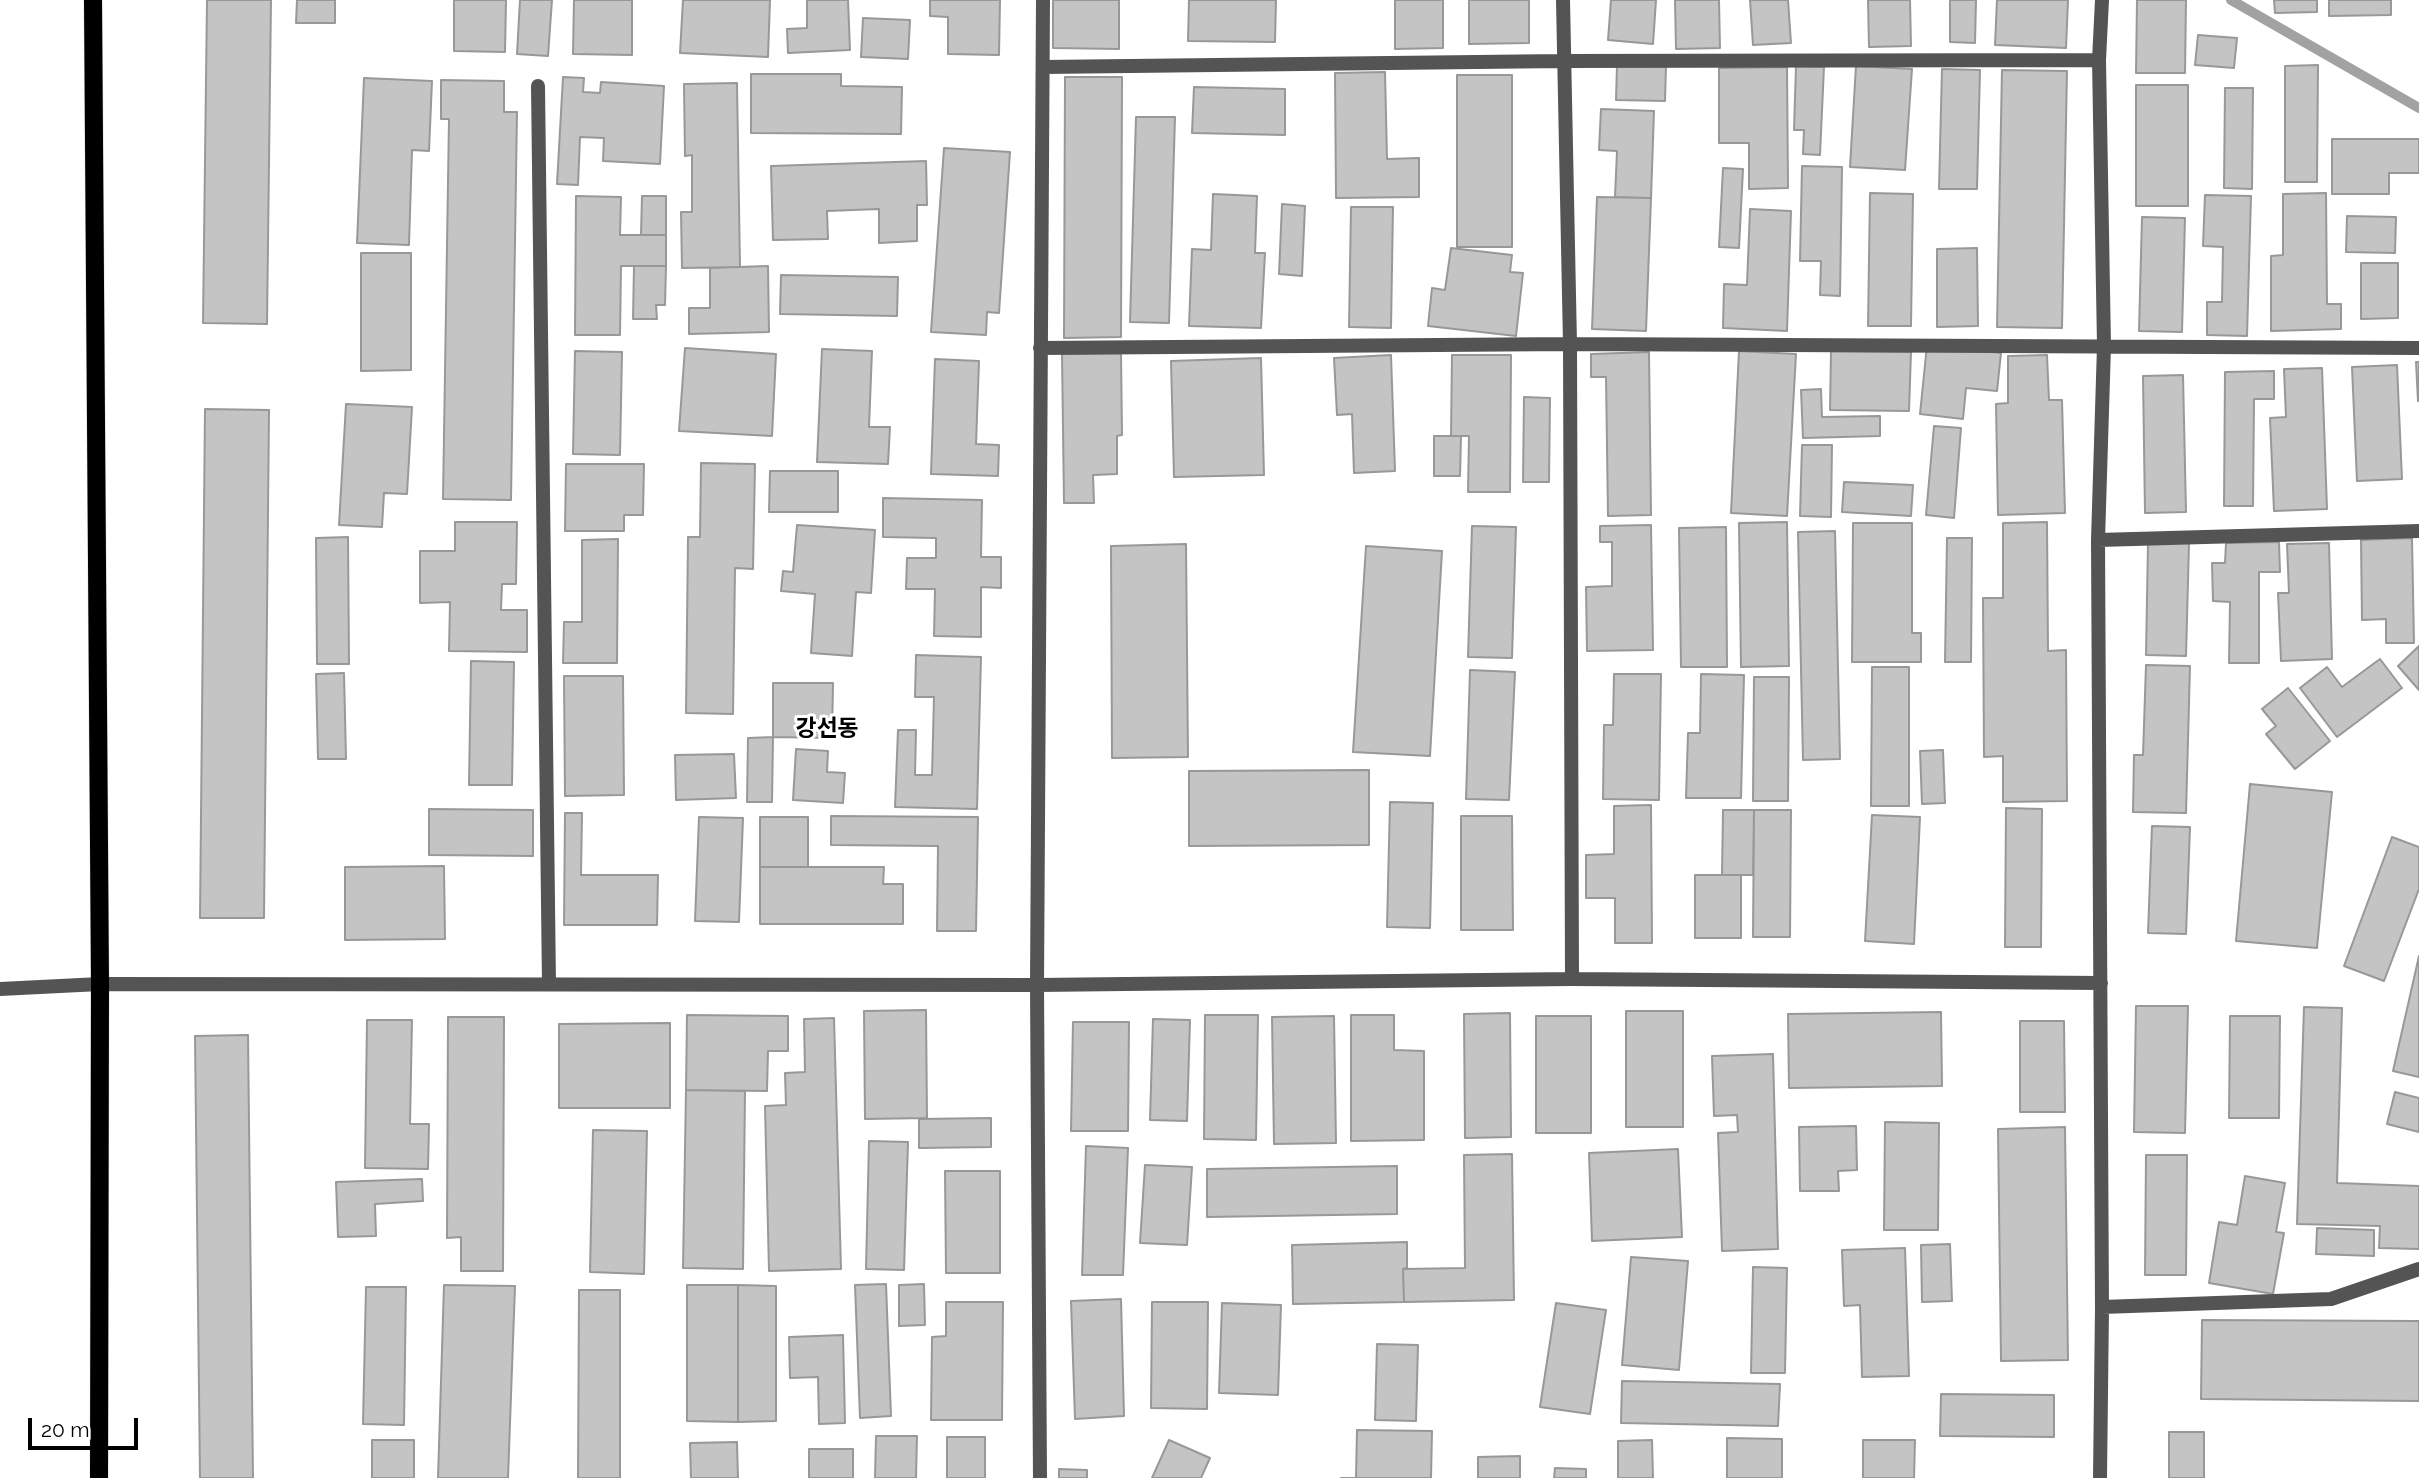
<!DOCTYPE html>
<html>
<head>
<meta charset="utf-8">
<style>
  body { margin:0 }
  #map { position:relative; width:2419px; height:1478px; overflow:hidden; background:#fff; font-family:Raleway,sans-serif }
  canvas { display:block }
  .scale { position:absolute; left:28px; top:1418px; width:110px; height:32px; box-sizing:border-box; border:4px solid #000; border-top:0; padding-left:9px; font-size:21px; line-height:24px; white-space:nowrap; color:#000; -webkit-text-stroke:5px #fff; paint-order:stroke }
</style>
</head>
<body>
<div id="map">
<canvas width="2419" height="1478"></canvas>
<div class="scale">20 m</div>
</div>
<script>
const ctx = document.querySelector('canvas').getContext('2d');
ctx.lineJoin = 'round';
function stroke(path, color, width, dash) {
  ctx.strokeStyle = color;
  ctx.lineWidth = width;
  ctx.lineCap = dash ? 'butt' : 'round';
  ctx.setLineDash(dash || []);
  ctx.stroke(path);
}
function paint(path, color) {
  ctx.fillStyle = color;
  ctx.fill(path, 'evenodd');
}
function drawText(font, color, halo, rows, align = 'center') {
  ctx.font = font + ' Raleway,"Noto Sans KR",sans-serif';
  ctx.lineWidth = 6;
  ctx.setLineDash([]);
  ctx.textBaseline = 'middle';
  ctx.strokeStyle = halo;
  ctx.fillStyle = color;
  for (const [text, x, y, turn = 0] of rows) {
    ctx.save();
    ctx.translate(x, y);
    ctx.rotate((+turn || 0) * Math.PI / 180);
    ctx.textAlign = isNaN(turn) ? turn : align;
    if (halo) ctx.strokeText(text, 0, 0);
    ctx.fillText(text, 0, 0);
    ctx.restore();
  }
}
const stream = new Path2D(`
  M 2231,0 L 2419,108`);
const building = new Path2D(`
  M 207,0 L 271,0 L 267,324 L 203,323 Z
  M 297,0 L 335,0 L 335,23 L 296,23 Z
  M 454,0 L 506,0 L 505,52 L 454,51 Z
  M 520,0 L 552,0 L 548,56 L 517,54 Z
  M 574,0 L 632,0 L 632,55 L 573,54 Z
  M 683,0 L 770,0 L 768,57 L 680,53 Z
  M 807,0 L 848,0 L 850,50 L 788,53 L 787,29 L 807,28 Z
  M 930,0 L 1000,0 L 999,55 L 948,54 L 948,17 L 930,16 Z
  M 1053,0 L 1119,0 L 1119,49 L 1053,48 Z
  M 1189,0 L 1276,0 L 1275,42 L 1188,41 Z
  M 1395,0 L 1443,0 L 1443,48 L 1395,49 Z
  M 1469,0 L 1529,0 L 1529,43 L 1469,44 Z
  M 1611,0 L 1656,0 L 1653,44 L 1608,40 Z
  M 1675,0 L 1719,0 L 1720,48 L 1676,49 Z
  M 1750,0 L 1788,0 L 1791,43 L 1753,45 Z
  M 1868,0 L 1910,0 L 1911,46 L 1869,47 Z
  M 1950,0 L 1976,0 L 1975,43 L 1950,42 Z
  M 1997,0 L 2068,0 L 2066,48 L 1995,45 Z
  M 2137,0 L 2186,0 L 2185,73 L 2136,73 Z
  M 2274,0 L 2317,0 L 2317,12 L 2275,13 Z
  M 2329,0 L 2391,0 L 2391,15 L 2329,16 Z
  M 863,18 L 910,20 L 908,59 L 861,57 Z
  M 2198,35 L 2237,38 L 2234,68 L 2195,65 Z
  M 1617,65 L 1666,66 L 1665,101 L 1616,100 Z
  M 2318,65 L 2317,182 L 2285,182 L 2285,66 Z
  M 1796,66 L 1824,67 L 1820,155 L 1803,154 L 1804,130 L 1794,130 Z
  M 1856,66 L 1912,69 L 1905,170 L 1850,167 Z
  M 1787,67 L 1788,188 L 1749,189 L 1749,143 L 1719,143 L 1719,68 Z
  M 1942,69 L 1980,70 L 1977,189 L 1939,189 Z
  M 2002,70 L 2067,71 L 2062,328 L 1997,327 Z
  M 1385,72 L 1387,159 L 1419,158 L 1419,197 L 1336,198 L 1335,73 Z
  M 751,74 L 841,74 L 841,86 L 902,87 L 901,134 L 751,133 Z
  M 1457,75 L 1512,75 L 1512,247 L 1457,247 Z
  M 563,77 L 584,78 L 583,92 L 600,93 L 601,82 L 664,86 L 660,164 L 603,161 L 604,138 L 580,137 L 578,185 L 557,184 Z
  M 1065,77 L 1122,77 L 1121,337 L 1064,338 Z
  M 364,78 L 432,81 L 429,151 L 412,150 L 409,245 L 357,243 Z
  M 441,80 L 504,81 L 504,112 L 517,112 L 511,500 L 443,499 L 449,119 L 441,119 Z
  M 737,83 L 740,267 L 682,268 L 681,212 L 692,212 L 692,155 L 685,156 L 684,84 Z
  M 2136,85 L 2188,85 L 2188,206 L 2136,206 Z
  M 1194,87 L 1285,89 L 1285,135 L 1192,133 Z
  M 2225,88 L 2253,88 L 2252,189 L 2224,188 Z
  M 1601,109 L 1654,111 L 1651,198 L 1615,197 L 1617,151 L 1599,150 Z
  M 1136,117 L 1175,117 L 1169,323 L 1130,322 Z
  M 2332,139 L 2419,139 L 2419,173 L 2389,173 L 2389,194 L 2332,194 Z
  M 944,148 L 1010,152 L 999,313 L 987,312 L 986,335 L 931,332 Z
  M 926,161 L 927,205 L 917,205 L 917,241 L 879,243 L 879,209 L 827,211 L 828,239 L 773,240 L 771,166 Z
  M 1802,166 L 1842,167 L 1840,296 L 1820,295 L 1821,261 L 1800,261 Z
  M 1723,168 L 1743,169 L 1739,248 L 1719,247 Z
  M 1870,193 L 1913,194 L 1911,326 L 1868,326 Z
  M 2326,193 L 2327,304 L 2341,304 L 2341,329 L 2271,331 L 2271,256 L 2283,255 L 2283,194 Z
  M 1213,194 L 1257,196 L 1255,253 L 1265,253 L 1261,328 L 1189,326 L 1192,249 L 1211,250 Z
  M 2205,195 L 2251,196 L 2247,336 L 2207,335 L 2207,302 L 2222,302 L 2223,247 L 2203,246 Z
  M 576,196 L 621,197 L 620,235 L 666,235 L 666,266 L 621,266 L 620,335 L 575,335 Z
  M 642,196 L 666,196 L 666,235 L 641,235 Z
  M 1597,197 L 1651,198 L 1646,331 L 1592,329 Z
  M 1282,204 L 1305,206 L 1302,276 L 1279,274 Z
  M 1351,207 L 1393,207 L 1391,328 L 1349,327 Z
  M 1750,209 L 1791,211 L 1787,331 L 1723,328 L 1724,284 L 1747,285 Z
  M 2347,216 L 2396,217 L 2395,253 L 2346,252 Z
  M 2142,217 L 2185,218 L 2182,332 L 2139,331 Z
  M 1451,248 L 1512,255 L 1510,272 L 1523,273 L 1516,336 L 1428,326 L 1432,288 L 1445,290 Z
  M 1977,248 L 1978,326 L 1937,327 L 1937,249 Z
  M 361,253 L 411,253 L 411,370 L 361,371 Z
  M 2361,263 L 2398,263 L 2398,318 L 2361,319 Z
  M 634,266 L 666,266 L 665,305 L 656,305 L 657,319 L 633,319 Z
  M 768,266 L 769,332 L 689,334 L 689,308 L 710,308 L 710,268 Z
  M 781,275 L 898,277 L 897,316 L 780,314 Z
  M 1927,345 L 2001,353 L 1997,391 L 1966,388 L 1963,419 L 1920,414 Z
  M 685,348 L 776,354 L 772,436 L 679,431 Z
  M 822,349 L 872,351 L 869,427 L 890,427 L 888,464 L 817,462 Z
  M 575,351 L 622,352 L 620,455 L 573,454 Z
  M 1739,351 L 1796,354 L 1787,516 L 1731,513 Z
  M 1831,351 L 1911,352 L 1909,411 L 1830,410 Z
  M 1649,352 L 1651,515 L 1608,516 L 1606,377 L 1591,377 L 1591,354 Z
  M 1121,353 L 1122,435 L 1117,436 L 1117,474 L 1093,475 L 1094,503 L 1064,503 L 1062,354 Z
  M 1391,355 L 1395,471 L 1354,473 L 1352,414 L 1337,415 L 1334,358 Z
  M 1452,355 L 1511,355 L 1510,492 L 1468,492 L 1469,436 L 1451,436 Z
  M 2047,355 L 2049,400 L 2062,400 L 2065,513 L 1998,515 L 1996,404 L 2008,403 L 2008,356 Z
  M 1261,358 L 1264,475 L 1174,477 L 1171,361 Z
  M 935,359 L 979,361 L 976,444 L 999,445 L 998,476 L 931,474 Z
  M 2416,362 L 2419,362 L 2419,401 L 2418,401 Z
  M 2397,365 L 2402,479 L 2357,481 L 2352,367 Z
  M 2322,368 L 2327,509 L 2274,511 L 2270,418 L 2286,417 L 2284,369 Z
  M 2274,371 L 2274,399 L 2254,399 L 2253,506 L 2224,506 L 2225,372 Z
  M 2183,375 L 2186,512 L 2145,513 L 2143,376 Z
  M 1821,389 L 1822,417 L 1880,416 L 1880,436 L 1803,438 L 1801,390 Z
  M 1524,397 L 1550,398 L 1549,482 L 1523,482 Z
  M 346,404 L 412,407 L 407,494 L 384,493 L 382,527 L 339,525 Z
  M 205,409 L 269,410 L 264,918 L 200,918 Z
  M 1934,426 L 1961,428 L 1954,518 L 1926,515 Z
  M 1434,436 L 1461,436 L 1460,476 L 1434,476 Z
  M 1802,445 L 1832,445 L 1831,517 L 1800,516 Z
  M 701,463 L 755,464 L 753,569 L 735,568 L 733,714 L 686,713 L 688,537 L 700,537 Z
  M 566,464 L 644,464 L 643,515 L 624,515 L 624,531 L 565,531 Z
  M 770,471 L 838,471 L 838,512 L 769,512 Z
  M 1844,482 L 1913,485 L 1911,516 L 1842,512 Z
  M 883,498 L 982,500 L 981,557 L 1001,557 L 1001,588 L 981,587 L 981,637 L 934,636 L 935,589 L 906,589 L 907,558 L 936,558 L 936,538 L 883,537 Z
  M 455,522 L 517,522 L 516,584 L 502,584 L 501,610 L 527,610 L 527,652 L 449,651 L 450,602 L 420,603 L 420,551 L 455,551 Z
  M 1787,522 L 1789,666 L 1741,667 L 1739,523 Z
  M 2047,522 L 2048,651 L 2066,650 L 2067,801 L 2003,802 L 2003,756 L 1984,757 L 1983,598 L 2003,598 L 2003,523 Z
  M 1853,523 L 1912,523 L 1912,633 L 1921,633 L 1921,662 L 1852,662 Z
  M 797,525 L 875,530 L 871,593 L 856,592 L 852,656 L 811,653 L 815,594 L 781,591 L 783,571 L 793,572 Z
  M 1651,525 L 1653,650 L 1587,651 L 1586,587 L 1612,586 L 1612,542 L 1600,542 L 1600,526 Z
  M 1472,526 L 1516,527 L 1512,658 L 1468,657 Z
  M 1726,527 L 1727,667 L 1681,667 L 1679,528 Z
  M 1835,531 L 1840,759 L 1803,760 L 1798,532 Z
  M 348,537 L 349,664 L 317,664 L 316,538 Z
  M 1947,538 L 1972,538 L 1971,662 L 1945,662 Z
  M 2412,538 L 2414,643 L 2386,643 L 2386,619 L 2362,620 L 2361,540 Z
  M 618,539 L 617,663 L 563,663 L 564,622 L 582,622 L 582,540 Z
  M 2279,542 L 2280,572 L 2259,572 L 2259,663 L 2229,663 L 2230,602 L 2213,601 L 2212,563 L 2225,563 L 2226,543 Z
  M 2148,543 L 2189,543 L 2186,656 L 2146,655 Z
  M 2329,543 L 2332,659 L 2281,661 L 2278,593 L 2289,593 L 2287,544 Z
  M 1186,544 L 1188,757 L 1112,758 L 1111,546 Z
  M 1366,546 L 1442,551 L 1430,756 L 1353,752 Z
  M 2419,646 L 2419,690 L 2398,666 Z
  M 916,655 L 981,657 L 977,809 L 895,807 L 898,730 L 916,730 L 915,775 L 932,775 L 934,697 L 915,697 Z
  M 2380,659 L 2402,688 L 2337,737 L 2300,688 L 2327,667 L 2342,687 Z
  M 471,661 L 514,662 L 512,785 L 469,785 Z
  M 2146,665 L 2190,666 L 2186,813 L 2133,812 L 2134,755 L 2143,755 Z
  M 1872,667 L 1909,667 L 1909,806 L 1871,806 Z
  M 1470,670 L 1515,672 L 1509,800 L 1466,799 Z
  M 344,673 L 346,759 L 318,759 L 316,674 Z
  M 1614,674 L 1661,674 L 1659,800 L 1603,799 L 1604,725 L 1613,725 Z
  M 1701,674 L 1744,675 L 1741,798 L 1686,798 L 1688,733 L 1700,733 Z
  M 564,676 L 623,676 L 624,795 L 565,796 Z
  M 1754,677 L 1789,677 L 1788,801 L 1753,801 Z
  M 773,683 L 833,683 L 832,738 L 773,737 Z
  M 2288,688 L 2330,741 L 2295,769 L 2266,734 L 2276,726 L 2262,709 Z
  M 773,737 L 772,802 L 747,802 L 748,738 Z
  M 796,749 L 828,751 L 827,772 L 845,773 L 843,803 L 793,800 Z
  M 1943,750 L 1945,803 L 1922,804 L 1920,751 Z
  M 734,754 L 736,798 L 676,800 L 675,755 Z
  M 1369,770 L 1369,845 L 1189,846 L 1189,771 Z
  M 2250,784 L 2332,792 L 2317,948 L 2236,941 Z
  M 1390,802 L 1433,803 L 1430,928 L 1387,927 Z
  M 1651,805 L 1652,943 L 1615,943 L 1615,898 L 1586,898 L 1586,855 L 1614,854 L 1614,806 Z
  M 2006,808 L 2042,809 L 2041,947 L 2005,947 Z
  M 429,809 L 533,810 L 533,856 L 429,855 Z
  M 1723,810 L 1754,810 L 1753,875 L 1722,875 Z
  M 1754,810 L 1791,810 L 1790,937 L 1753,937 Z
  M 565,813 L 582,813 L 581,875 L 658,875 L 657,925 L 564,925 Z
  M 1872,815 L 1920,817 L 1914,944 L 1865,941 Z
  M 831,816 L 978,817 L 976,931 L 937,931 L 938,846 L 831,845 Z
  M 1461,816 L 1512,816 L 1513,930 L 1461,930 Z
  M 699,817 L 743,818 L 739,922 L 695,921 Z
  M 760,817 L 808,817 L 808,867 L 760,867 Z
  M 2152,826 L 2190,827 L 2186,934 L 2148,933 Z
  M 2392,837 L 2419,847 L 2419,889 L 2384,981 L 2344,966 Z
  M 444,866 L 445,939 L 345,940 L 345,867 Z
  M 760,867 L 884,867 L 883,884 L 903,884 L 903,924 L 760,924 Z
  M 1695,875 L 1741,875 L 1741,938 L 1695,938 Z
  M 2419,956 L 2419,1077 L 2393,1071 Z
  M 2136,1006 L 2188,1006 L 2185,1133 L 2134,1132 Z
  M 2304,1007 L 2342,1008 L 2337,1183 L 2419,1186 L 2419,1249 L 2379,1248 L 2380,1226 L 2297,1224 Z
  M 926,1010 L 927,1118 L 865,1119 L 864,1011 Z
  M 1626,1011 L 1683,1011 L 1683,1127 L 1626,1127 Z
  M 1941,1012 L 1942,1086 L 1789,1088 L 1788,1014 Z
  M 1510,1013 L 1511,1137 L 1465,1138 L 1464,1014 Z
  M 687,1015 L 788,1016 L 788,1051 L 768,1051 L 767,1091 L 686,1090 Z
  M 1205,1015 L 1258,1015 L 1256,1140 L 1204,1139 Z
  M 1351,1015 L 1394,1015 L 1394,1050 L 1424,1051 L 1424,1140 L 1351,1141 Z
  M 1334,1016 L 1336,1143 L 1274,1144 L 1272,1017 Z
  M 1536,1016 L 1591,1016 L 1591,1133 L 1536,1133 Z
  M 2230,1016 L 2280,1016 L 2279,1118 L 2229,1118 Z
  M 448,1017 L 504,1017 L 503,1271 L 461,1271 L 461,1237 L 447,1238 Z
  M 834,1018 L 841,1269 L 769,1271 L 765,1106 L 786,1105 L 785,1073 L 805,1072 L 804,1019 Z
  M 1153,1019 L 1190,1020 L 1187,1121 L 1150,1120 Z
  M 367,1020 L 412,1020 L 410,1124 L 429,1124 L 428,1169 L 365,1168 Z
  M 2020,1021 L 2064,1021 L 2065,1112 L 2020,1112 Z
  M 1073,1022 L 1129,1022 L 1128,1131 L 1071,1131 Z
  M 670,1023 L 670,1108 L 559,1108 L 559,1024 Z
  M 248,1035 L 253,1478 L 200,1478 L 195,1036 Z
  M 1773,1054 L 1778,1249 L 1722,1251 L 1718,1133 L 1738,1132 L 1737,1115 L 1714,1116 L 1712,1056 Z
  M 686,1090 L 745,1091 L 743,1269 L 683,1268 Z
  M 2395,1092 L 2419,1098 L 2419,1132 L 2387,1124 Z
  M 991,1118 L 991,1147 L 919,1148 L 919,1119 Z
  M 1885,1122 L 1939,1123 L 1938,1230 L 1884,1230 Z
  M 1856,1126 L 1857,1170 L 1838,1171 L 1839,1191 L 1800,1191 L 1799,1127 Z
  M 2065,1127 L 2068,1360 L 2001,1361 L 1998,1129 Z
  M 593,1130 L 647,1131 L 644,1274 L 590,1272 Z
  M 869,1141 L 908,1142 L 904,1270 L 866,1269 Z
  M 1086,1146 L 1128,1148 L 1123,1275 L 1082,1275 Z
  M 1678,1149 L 1682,1237 L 1592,1241 L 1589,1153 Z
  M 1512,1154 L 1514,1300 L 1404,1302 L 1403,1269 L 1465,1268 L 1464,1155 Z
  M 2146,1155 L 2187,1155 L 2186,1275 L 2145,1275 Z
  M 1145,1165 L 1192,1167 L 1187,1245 L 1140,1243 Z
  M 1397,1166 L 1397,1214 L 1207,1217 L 1207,1169 Z
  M 945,1171 L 1000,1171 L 1000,1273 L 946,1273 Z
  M 2245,1176 L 2285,1183 L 2276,1232 L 2284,1233 L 2273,1294 L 2209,1283 L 2219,1222 L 2237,1225 Z
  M 422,1179 L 423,1201 L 375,1204 L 376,1236 L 338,1237 L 336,1182 Z
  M 2317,1228 L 2374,1230 L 2374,1256 L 2316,1254 Z
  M 1407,1242 L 1407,1268 L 1403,1269 L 1404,1302 L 1293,1304 L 1292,1245 Z
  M 1950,1244 L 1952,1301 L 1922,1302 L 1921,1245 Z
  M 1905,1248 L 1909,1376 L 1862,1377 L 1860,1305 L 1844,1306 L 1842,1250 Z
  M 1631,1257 L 1688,1261 L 1679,1370 L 1622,1365 Z
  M 1753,1267 L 1787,1268 L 1785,1373 L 1751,1373 Z
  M 886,1284 L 891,1416 L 860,1418 L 855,1285 Z
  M 924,1284 L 925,1325 L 899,1326 L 899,1285 Z
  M 444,1285 L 515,1286 L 508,1478 L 438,1478 Z
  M 687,1285 L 738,1285 L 738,1422 L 687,1421 Z
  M 738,1285 L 776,1286 L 776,1421 L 738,1422 Z
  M 366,1287 L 406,1287 L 404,1425 L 363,1424 Z
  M 579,1290 L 620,1290 L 620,1478 L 578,1478 Z
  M 1121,1299 L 1124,1416 L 1075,1419 L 1071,1301 Z
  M 946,1302 L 1003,1302 L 1002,1420 L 931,1420 L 932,1337 L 946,1336 Z
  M 1152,1302 L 1208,1302 L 1207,1409 L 1151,1408 Z
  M 1222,1303 L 1281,1305 L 1278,1395 L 1219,1393 Z
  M 1556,1303 L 1606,1310 L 1590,1414 L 1540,1407 Z
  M 2202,1320 L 2419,1321 L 2419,1401 L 2201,1399 Z
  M 843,1335 L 845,1423 L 819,1424 L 818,1377 L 790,1378 L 789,1337 Z
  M 1377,1344 L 1418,1345 L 1416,1421 L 1375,1420 Z
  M 1622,1381 L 1780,1384 L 1778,1426 L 1621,1423 Z
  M 1941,1394 L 2054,1395 L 2054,1437 L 1940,1436 Z
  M 1357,1430 L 1432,1431 L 1431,1478 L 1341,1478 L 1356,1478 Z
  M 2169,1432 L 2204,1432 L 2204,1478 L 2169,1478 Z
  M 876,1436 L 917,1436 L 916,1478 L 875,1478 Z
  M 947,1437 L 985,1437 L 985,1478 L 947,1478 Z
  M 1727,1438 L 1782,1439 L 1782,1478 L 1727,1478 Z
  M 372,1440 L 414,1440 L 414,1478 L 372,1478 Z
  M 1169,1440 L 1210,1458 L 1201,1478 L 1152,1478 Z
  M 1652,1440 L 1653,1478 L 1618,1478 L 1618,1441 Z
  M 1863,1440 L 1915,1440 L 1914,1478 L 1863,1478 Z
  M 737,1442 L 738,1478 L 691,1478 L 690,1443 Z
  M 809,1449 L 853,1449 L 853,1478 L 809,1478 Z
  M 1520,1456 L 1520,1478 L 1478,1478 L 1478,1457 Z
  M 1555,1468 L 1586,1469 L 1586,1478 L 1554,1478 Z
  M 1059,1469 L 1087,1470 L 1087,1478 L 1059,1478 Z`);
const street = new Path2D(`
  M 1563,0 L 1570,344 L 1572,979
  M 1043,67 L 1563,61 L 2099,60
  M 538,86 L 549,984
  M 1040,348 L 1570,344 L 2419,348
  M 2098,540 L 2419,531
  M 0,989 L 100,984 L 1037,985 L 1572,979 L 2101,983
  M 2102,1307 L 2331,1299 L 2419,1269
  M 1040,1478 L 1037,985 L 1043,0
  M 2100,1478 L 2102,1307 L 2098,540 L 2104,346 L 2099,60 L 2102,0`);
const primary = new Path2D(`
  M 93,0 L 100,984 L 99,1478`);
const quarterNames = [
  ["강선동",827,729]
];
stroke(stream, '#a2a2a2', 10);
paint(building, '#c4c4c4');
stroke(building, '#989898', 2);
stroke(primary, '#dbdbdb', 19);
stroke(street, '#545454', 14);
stroke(primary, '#000', 18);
drawText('bold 23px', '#000', '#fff', quarterNames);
</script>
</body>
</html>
